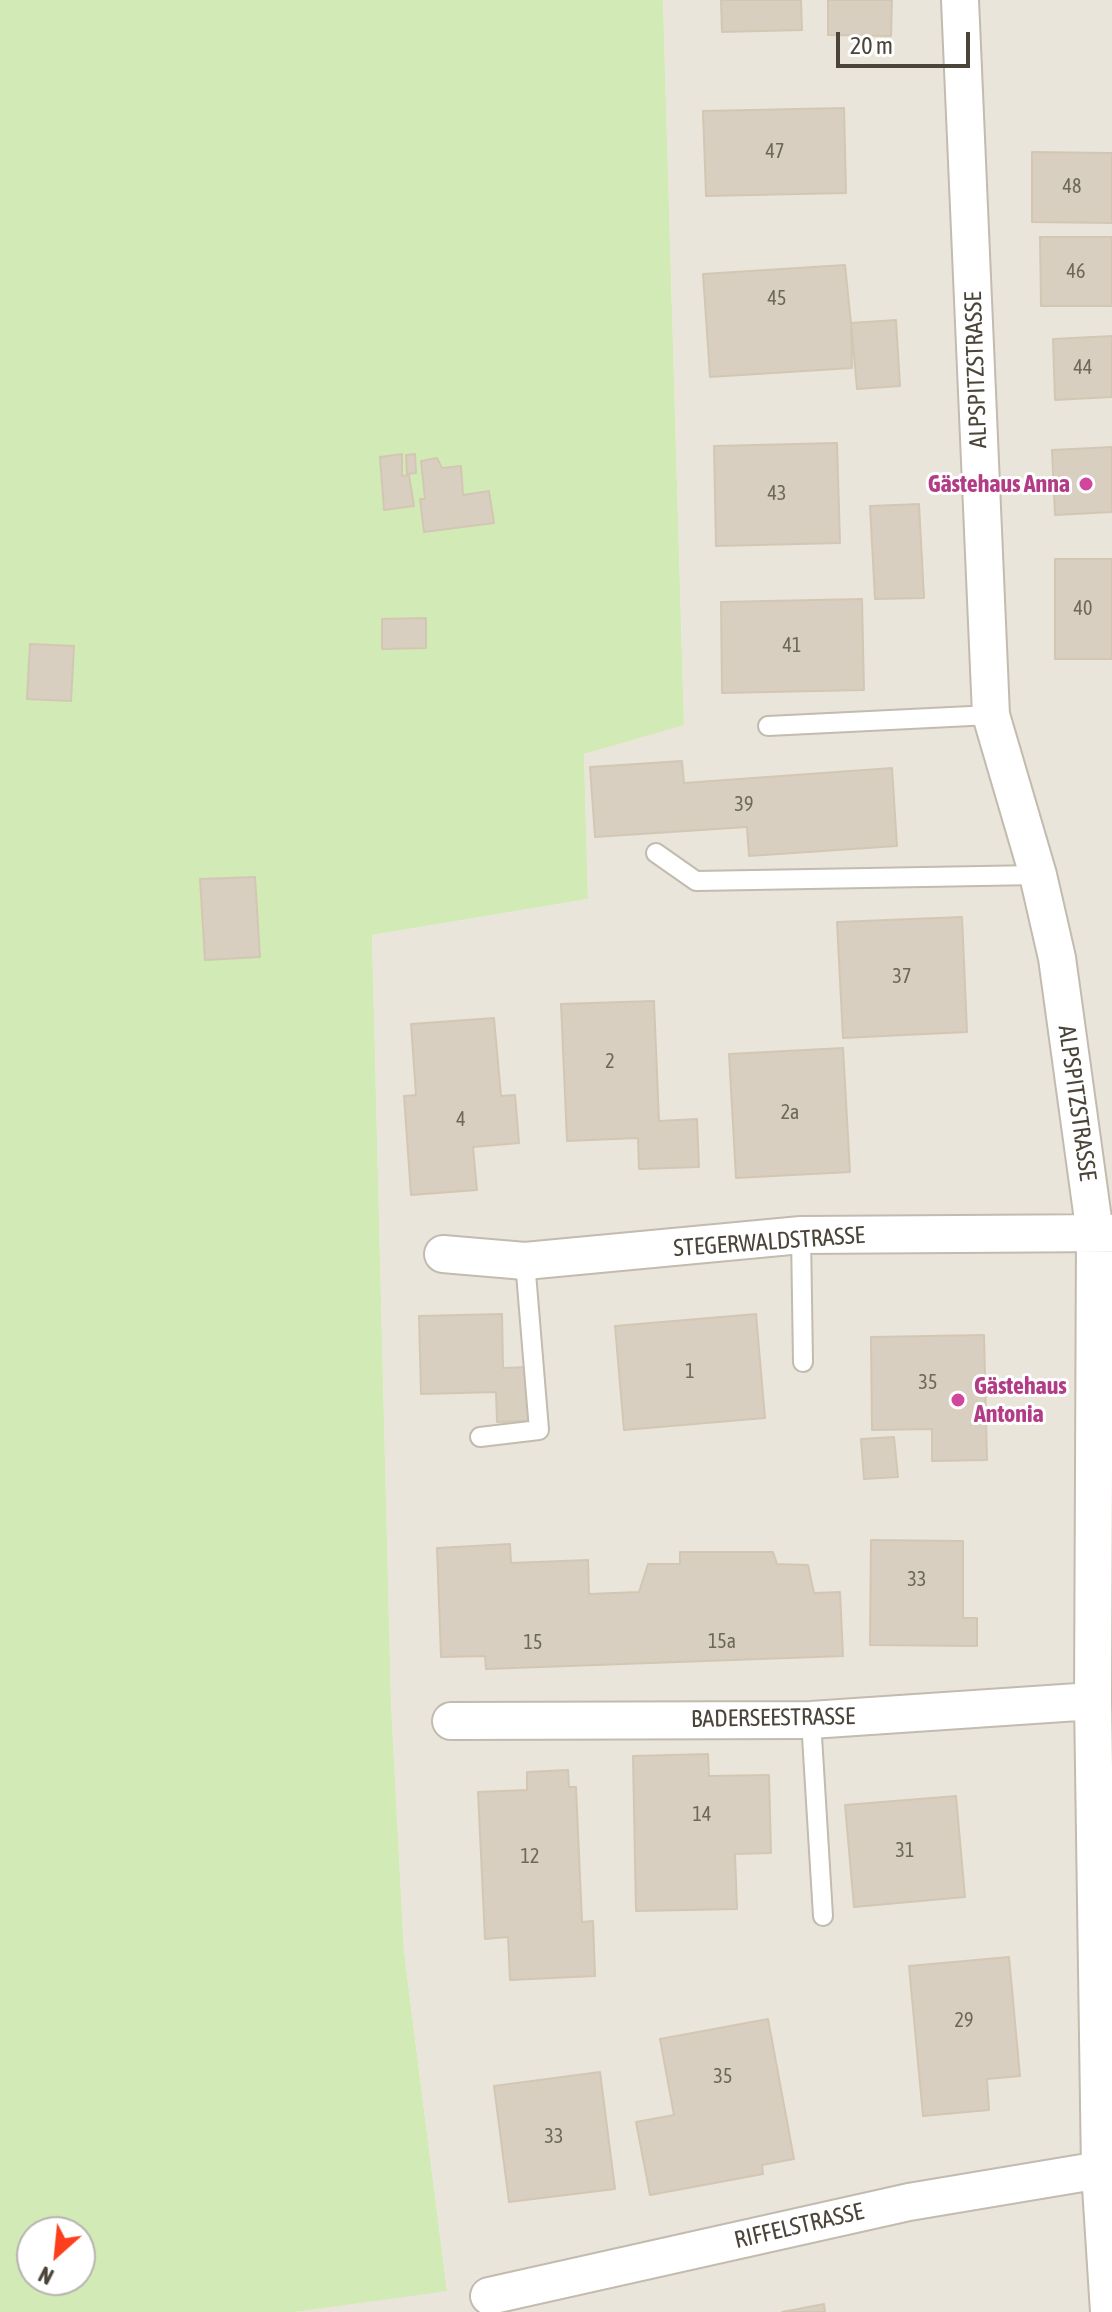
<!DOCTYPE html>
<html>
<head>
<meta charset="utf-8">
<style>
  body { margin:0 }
  #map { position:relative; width:1112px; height:2312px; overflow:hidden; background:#f6f3ec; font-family:"Asap Condensed",sans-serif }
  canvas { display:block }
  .north { position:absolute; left:16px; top:2216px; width:80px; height:80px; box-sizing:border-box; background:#fff; border:2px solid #b7b4b0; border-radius:50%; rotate:207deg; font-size:22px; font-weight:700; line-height:32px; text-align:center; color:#4b4439 }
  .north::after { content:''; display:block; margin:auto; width:28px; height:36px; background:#fc3f1d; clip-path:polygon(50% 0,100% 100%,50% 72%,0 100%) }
  .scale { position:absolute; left:836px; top:32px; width:134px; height:36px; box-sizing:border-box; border:4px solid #4b4439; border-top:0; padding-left:10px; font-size:24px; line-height:28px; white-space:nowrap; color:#4b4439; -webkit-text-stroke:6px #fff; paint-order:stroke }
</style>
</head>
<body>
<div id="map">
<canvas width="1112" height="2312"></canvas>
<div class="north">N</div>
<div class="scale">20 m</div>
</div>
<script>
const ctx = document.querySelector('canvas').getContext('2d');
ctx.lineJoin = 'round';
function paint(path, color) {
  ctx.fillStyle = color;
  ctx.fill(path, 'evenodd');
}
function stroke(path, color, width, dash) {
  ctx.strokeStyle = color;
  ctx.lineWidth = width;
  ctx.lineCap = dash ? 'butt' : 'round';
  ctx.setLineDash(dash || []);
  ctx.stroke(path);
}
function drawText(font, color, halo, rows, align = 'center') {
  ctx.font = font + ' "Asap Condensed",sans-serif';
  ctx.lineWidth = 6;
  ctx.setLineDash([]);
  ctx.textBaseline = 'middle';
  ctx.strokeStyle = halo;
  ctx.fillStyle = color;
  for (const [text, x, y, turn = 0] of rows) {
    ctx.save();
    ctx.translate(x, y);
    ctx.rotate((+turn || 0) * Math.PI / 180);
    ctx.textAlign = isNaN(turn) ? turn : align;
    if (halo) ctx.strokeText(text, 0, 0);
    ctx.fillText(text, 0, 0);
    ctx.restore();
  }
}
const residential = new Path2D(`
  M 663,0 L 1112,0 L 1112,2312 L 295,2312 L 447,2290 L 404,1952 L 391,1702 L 372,935 L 588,899 L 584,754 L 684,724 Z`);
const green = new Path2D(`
  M 0,0 L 663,0 L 684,725 L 584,754 L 588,899 L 372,935 L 391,1702 L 404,1952 L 447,2291 L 295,2312 L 0,2312 ZM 32,2232 L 80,2232 L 80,2280 L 32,2280 Z`);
const building = new Path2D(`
  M 721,0 L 801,0 L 802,30 L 722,32 Z
  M 828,0 L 892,0 L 891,36 L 828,35 Z
  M 844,108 L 846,193 L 706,196 L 703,111 Z
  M 1032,152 L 1112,153 L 1112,223 L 1032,222 Z
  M 1040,237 L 1112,237 L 1112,306 L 1041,306 Z
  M 845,265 L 851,323 L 852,368 L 710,377 L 703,274 Z
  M 896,320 L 900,386 L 857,389 L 851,323 Z
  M 1112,336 L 1112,397 L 1055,400 L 1053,339 Z
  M 837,443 L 840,543 L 716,546 L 714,446 Z
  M 1112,447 L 1112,512 L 1055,515 L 1052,450 Z
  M 402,454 L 402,476 L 409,475 L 414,506 L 384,510 L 380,457 Z
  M 415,454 L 416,473 L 407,474 L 406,455 Z
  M 437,458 L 442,468 L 461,466 L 463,495 L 489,491 L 494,523 L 424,532 L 420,499 L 425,499 L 421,461 Z
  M 919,504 L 924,598 L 875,599 L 870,506 Z
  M 1055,559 L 1112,559 L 1112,659 L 1055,659 Z
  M 862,599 L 864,690 L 722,693 L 721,602 Z
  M 426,618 L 426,648 L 382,649 L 382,619 Z
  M 30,644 L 74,646 L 71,701 L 27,699 Z
  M 682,761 L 684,783 L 892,768 L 897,846 L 749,856 L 747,827 L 595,837 L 590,767 Z
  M 255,877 L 260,957 L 205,960 L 200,879 Z
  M 962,917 L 967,1032 L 843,1038 L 837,922 Z
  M 654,1001 L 659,1121 L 697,1119 L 699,1167 L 639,1169 L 638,1138 L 567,1141 L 561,1004 Z
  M 494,1018 L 501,1096 L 515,1095 L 519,1143 L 473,1147 L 477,1190 L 411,1195 L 404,1096 L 416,1095 L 411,1024 Z
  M 843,1048 L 850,1172 L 736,1178 L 729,1054 Z
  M 502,1314 L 503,1368 L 531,1367 L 533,1421 L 497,1422 L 496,1392 L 421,1394 L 419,1316 Z
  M 756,1314 L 765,1418 L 624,1430 L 615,1326 Z
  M 984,1335 L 987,1460 L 932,1461 L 932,1429 L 872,1430 L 871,1337 Z
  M 894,1437 L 898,1477 L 864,1479 L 861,1439 Z
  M 871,1540 L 963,1541 L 963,1618 L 977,1618 L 977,1646 L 870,1645 Z
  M 510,1544 L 511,1563 L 588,1560 L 589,1594 L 639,1592 L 648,1564 L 680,1564 L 680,1552 L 773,1552 L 777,1564 L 808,1565 L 814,1593 L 840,1592 L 843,1656 L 486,1669 L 485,1656 L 441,1657 L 437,1548 Z
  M 708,1754 L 709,1776 L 769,1775 L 771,1853 L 735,1854 L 737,1909 L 636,1911 L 633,1756 Z
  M 568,1770 L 569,1787 L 576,1787 L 582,1922 L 593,1921 L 595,1976 L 510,1980 L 508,1937 L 485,1939 L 478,1792 L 527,1790 L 527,1772 Z
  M 956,1796 L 965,1897 L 854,1907 L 845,1805 Z
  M 1009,1957 L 1020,2076 L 987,2079 L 989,2110 L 923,2116 L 909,1966 Z
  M 768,2019 L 794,2159 L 762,2165 L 763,2174 L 650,2195 L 636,2122 L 674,2115 L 660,2039 Z
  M 600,2072 L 615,2189 L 509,2202 L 494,2086 Z
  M 824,2304 L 825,2312 L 782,2312 Z`);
const service = new Path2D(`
  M 768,726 L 991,715
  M 656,853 L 696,881 L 1038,875
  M 801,1235 L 803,1362
  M 480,1437 L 539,1430 L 525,1261
  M 811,1720 L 823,1916`);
const minor = new Path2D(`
  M 960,0 L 991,715 L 1038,875 L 1057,958 L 1095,1234 L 1093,1701 L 1100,2171 L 1109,2312
  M 443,1254 L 525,1261 L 801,1235 L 1112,1233
  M 451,1721 L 811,1720 L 1093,1701
  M 489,2296 L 909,2202 L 1112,2168`);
const markers = [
  [1086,484,8,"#d1479c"],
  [958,1400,8,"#d1479c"]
];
const numberNames = [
  ["47",775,152],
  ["48",1072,187],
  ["46",1076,272],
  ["45",777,299],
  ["44",1083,368],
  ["43",777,494],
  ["40",1083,609],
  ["41",792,646],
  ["39",744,805],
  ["37",902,977],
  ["2",610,1062],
  ["2a",790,1113],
  ["4",461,1120],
  ["1",690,1372],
  ["35",928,1383],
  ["33",917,1580],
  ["15a",722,1642],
  ["15",533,1643],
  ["14",702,1815],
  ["31",905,1851],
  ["12",530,1857],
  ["29",964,2021],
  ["35",723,2077],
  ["33",554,2137]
];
const streetNames = [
  ["ALPSPITZSTRASSE",976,370,-92],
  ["ALPSPITZSTRASSE",1077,1103,82],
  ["STEGERWALDSTRASSE",769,1242,-4],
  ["BADERSEESTRASSE",773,1718,-1],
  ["RIFFELSTRASSE",799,2226,-13]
];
const hotelNames = [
  ["Gästehaus Anna",1070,484],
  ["Gästehaus",974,1386,"left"],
  ["Antonia",974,1414,"left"]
];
paint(residential, '#eae5da');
paint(green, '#d2eab5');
paint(building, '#d8cfc1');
stroke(building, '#d3c7b4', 2);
stroke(service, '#c2bbae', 22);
stroke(minor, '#c2bbae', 40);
stroke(service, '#fff', 18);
stroke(minor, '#fff', 36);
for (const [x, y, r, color] of markers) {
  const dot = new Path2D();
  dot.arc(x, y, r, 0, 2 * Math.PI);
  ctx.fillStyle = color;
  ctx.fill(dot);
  stroke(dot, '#fff', 3);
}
drawText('20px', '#6e675b', null, numberNames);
drawText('24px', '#4b4439', '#fff', streetNames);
drawText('bold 24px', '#b23c85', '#fff', hotelNames, 'right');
</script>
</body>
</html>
